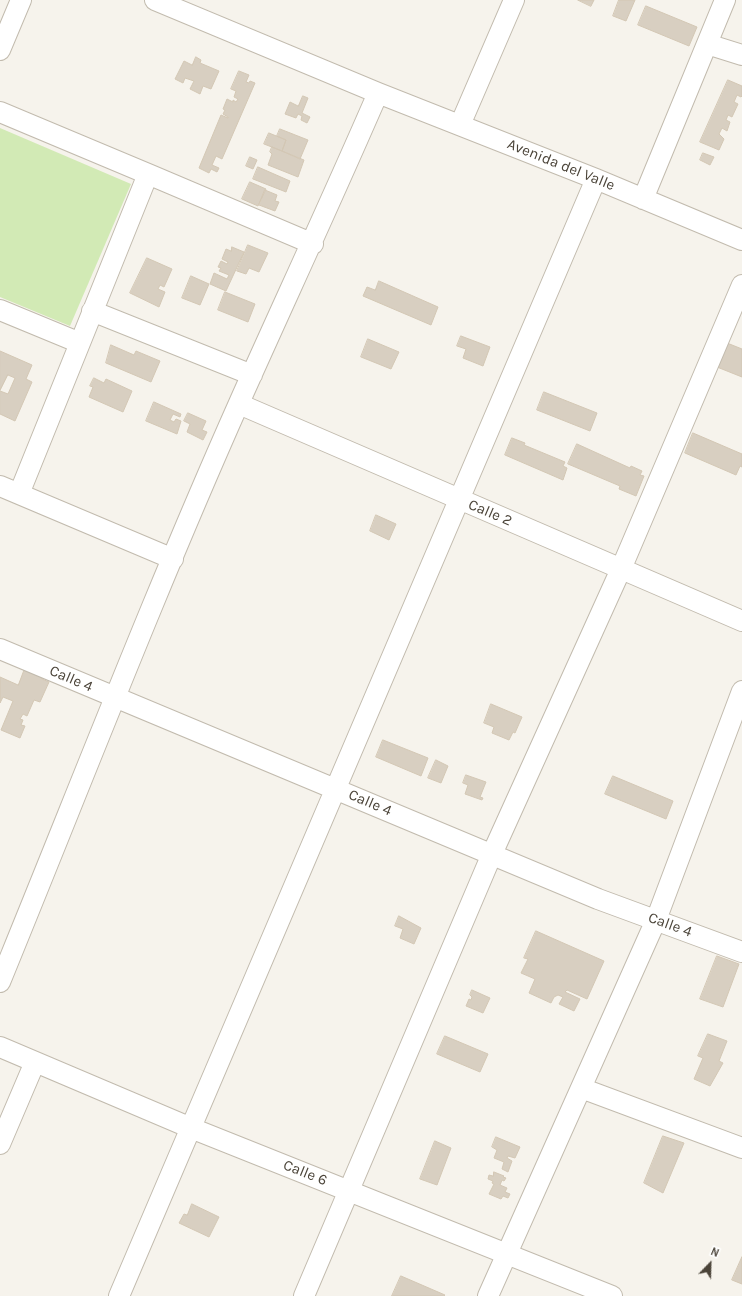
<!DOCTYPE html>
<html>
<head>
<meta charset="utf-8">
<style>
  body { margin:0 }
  #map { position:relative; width:742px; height:1296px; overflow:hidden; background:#f6f3ec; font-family:Karla,sans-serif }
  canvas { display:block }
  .north { position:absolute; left:690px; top:1244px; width:40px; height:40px; -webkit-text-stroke:3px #fff; paint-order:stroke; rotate:23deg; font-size:11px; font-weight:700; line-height:16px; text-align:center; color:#4b4439 }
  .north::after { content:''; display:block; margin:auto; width:14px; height:18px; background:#4b4439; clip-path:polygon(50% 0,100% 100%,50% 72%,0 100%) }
</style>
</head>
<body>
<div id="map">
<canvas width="742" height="1296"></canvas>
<div class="north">N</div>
</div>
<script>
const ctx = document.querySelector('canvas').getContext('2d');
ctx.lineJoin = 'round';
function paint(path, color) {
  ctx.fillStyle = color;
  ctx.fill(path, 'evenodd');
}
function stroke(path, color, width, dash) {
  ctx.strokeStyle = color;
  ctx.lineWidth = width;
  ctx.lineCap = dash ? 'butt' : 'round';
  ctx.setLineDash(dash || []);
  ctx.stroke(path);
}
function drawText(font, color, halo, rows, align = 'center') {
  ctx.font = font + ' Karla,sans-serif';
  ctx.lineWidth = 4;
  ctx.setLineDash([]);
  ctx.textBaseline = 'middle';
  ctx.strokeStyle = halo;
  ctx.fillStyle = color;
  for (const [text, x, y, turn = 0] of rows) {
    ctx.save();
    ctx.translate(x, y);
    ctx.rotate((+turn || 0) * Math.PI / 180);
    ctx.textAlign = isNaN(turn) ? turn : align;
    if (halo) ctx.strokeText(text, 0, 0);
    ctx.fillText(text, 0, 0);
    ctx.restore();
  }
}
const green = new Path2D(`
  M 0,128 L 131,184 L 70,326 L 0,297 Z`);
const building = new Path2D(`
  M 578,0 L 594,0 L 591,6 Z
  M 619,0 L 635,0 L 626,21 L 613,16 Z
  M 646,6 L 697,27 L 689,46 L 638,25 Z
  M 196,57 L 201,60 L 200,63 L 219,71 L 211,89 L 203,86 L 200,94 L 190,89 L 194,81 L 185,78 L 183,83 L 175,79 L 184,61 L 192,65 Z
  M 239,71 L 249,75 L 246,82 L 249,83 L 250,81 L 255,83 L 222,159 L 216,156 L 212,165 L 219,168 L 217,172 L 211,169 L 209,173 L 199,168 L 221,115 L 228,118 L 228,117 L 223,114 L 225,110 L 223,109 L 227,99 L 233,102 L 233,100 L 236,102 L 238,99 L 234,97 L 236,91 L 231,89 Z
  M 728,80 L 742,86 L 742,96 L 741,97 L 737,95 L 734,102 L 738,104 L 732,117 L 728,115 L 726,120 L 730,122 L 727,131 L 722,128 L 719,134 L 724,139 L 719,150 L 700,142 Z
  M 303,96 L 308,98 L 302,113 L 310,117 L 307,123 L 301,120 L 302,116 L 298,114 L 296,118 L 285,114 L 290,102 L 298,106 Z
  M 280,129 L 308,140 L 300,159 L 282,151 L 286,140 L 277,136 Z
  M 269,133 L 286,140 L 282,151 L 264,144 Z
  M 272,147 L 304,160 L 298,177 L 268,165 L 272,154 L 270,152 Z
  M 703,153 L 714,157 L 710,165 L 700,160 Z
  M 250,157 L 257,160 L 253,169 L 246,166 Z
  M 258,167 L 290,181 L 286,192 L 253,179 Z
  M 250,182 L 266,189 L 258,206 L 242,199 Z
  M 265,190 L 277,195 L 275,201 L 279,202 L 275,211 L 259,205 Z
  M 248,245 L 268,253 L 259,272 L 249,268 L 246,274 L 237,271 Z
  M 232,247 L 244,252 L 226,291 L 210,284 L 214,273 L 227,279 L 229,275 L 219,271 L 221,268 L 218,267 L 221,261 L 227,264 L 228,262 L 222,259 L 226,249 L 231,251 Z
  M 147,258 L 172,269 L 164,287 L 160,285 L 158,289 L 165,292 L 159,307 L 130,293 Z
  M 191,276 L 209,284 L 200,305 L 182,298 Z
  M 379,281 L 438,307 L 431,325 L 363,296 L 367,287 L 375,290 Z
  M 225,292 L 255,304 L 248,322 L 218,310 Z
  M 461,336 L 490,347 L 483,366 L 463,358 L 466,349 L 457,346 Z
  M 368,339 L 399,352 L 391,369 L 361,357 Z
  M 727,343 L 742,349 L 742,377 L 717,367 Z
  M 111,345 L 134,355 L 136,351 L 160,361 L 151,382 L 106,363 Z
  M 0,351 L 32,365 L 26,379 L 32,382 L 15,421 L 0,414 ZM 8,375 L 15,378 L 8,394 L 0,391 Z
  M 94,378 L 104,383 L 106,379 L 132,391 L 123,412 L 89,397 L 93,387 L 90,386 Z
  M 544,392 L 597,413 L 590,431 L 537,410 Z
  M 154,402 L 181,414 L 180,417 L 173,414 L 170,420 L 174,422 L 176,419 L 181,421 L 177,434 L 146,421 Z
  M 188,413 L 206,421 L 202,430 L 207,432 L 203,440 L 187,432 L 190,424 L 184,421 Z
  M 693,433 L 742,454 L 742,467 L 740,466 L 736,475 L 685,453 Z
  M 512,438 L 525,443 L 524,445 L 565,462 L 563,466 L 567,468 L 563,480 L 505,455 Z
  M 577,444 L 630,468 L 631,466 L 642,471 L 640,475 L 644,476 L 636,496 L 619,489 L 620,486 L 568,464 Z
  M 376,515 L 396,524 L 389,540 L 370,531 Z
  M 27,663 L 45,671 L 42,679 L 49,682 L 40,702 L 34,700 L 27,716 L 23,714 L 20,719 L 23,720 L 21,725 L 25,726 L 20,738 L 1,730 L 13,701 L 3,697 L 0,703 L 0,677 L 18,685 Z
  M 491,704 L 522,717 L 515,733 L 513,732 L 509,740 L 492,733 L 494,727 L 484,723 Z
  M 383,740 L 428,758 L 421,776 L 376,757 Z
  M 436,760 L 448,766 L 441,783 L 428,778 Z
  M 466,775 L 486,782 L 480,797 L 483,798 L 482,800 L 465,794 L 468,785 L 463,783 Z
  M 613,776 L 673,801 L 666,819 L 605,794 Z
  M 399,916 L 421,928 L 414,944 L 400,938 L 403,929 L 395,926 Z
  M 536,931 L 604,961 L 587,999 L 567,990 L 565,992 L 580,999 L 574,1011 L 559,1004 L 563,997 L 558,995 L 554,997 L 551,1003 L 529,993 L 535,979 L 521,973 L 528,959 L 524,958 Z
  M 717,956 L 739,964 L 723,1007 L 700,999 Z
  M 472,990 L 490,998 L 483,1013 L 466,1006 L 469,999 L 471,1000 L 472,997 L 470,995 Z
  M 708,1034 L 727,1041 L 719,1061 L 723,1063 L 710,1086 L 694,1079 L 703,1058 L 698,1056 Z
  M 445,1036 L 488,1054 L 480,1072 L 437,1054 Z
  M 663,1136 L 684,1143 L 663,1193 L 644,1183 Z
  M 496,1137 L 520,1147 L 515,1158 L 508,1156 L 507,1158 L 512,1161 L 508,1172 L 502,1169 L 504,1162 L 494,1158 L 497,1150 L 492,1147 Z
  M 435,1141 L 451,1148 L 437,1185 L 420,1179 Z
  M 494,1172 L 504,1176 L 503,1177 L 506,1178 L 504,1181 L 502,1180 L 500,1185 L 507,1188 L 505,1192 L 510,1194 L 508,1198 L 503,1196 L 501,1199 L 489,1194 L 494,1184 L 492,1183 L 493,1181 L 488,1179 L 489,1175 L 493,1176 Z
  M 192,1204 L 219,1217 L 209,1237 L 179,1223 L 184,1214 L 187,1215 Z
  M 742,1257 L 742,1284 L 732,1280 Z
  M 401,1276 L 445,1295 L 444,1296 L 392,1296 Z`);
const minor = new Path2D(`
  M 155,0 L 378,93 L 596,179 L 742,240
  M 707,44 L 742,55
  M 0,50 L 21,0
  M 0,112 L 148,174
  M 460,125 L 514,0
  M 643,199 L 725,0
  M 0,310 L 80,343 L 19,494
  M 92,311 L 252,375
  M 80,343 L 148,174 L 313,244
  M 239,404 L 742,621
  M 0,486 L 173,559
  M 0,649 L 598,899 L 742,952
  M 0,982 C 79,789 154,594 239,403 C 285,300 333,197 378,93
  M 0,1047 L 191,1128 L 612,1296
  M 581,1088 L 742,1148
  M 0,1144 L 35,1062
  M 119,1296 L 596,179
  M 304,1296 L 492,854 L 621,569 L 742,285
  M 488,1296 L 656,920 L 742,691`);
const streetNames = [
  ["Avenida del Valle",561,165,22],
  ["Calle 2",490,513,23],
  ["Calle 4",71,679,23],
  ["Calle 4",370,803,23],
  ["Calle 4",670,925,20],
  ["Calle 6",305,1173,22]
];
paint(green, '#d2eab5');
paint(building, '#d8cfc1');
stroke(building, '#d3c7b4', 1);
stroke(minor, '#c2bbae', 22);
stroke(minor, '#fff', 20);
drawText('15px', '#4b4439', '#fff', streetNames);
</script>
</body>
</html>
